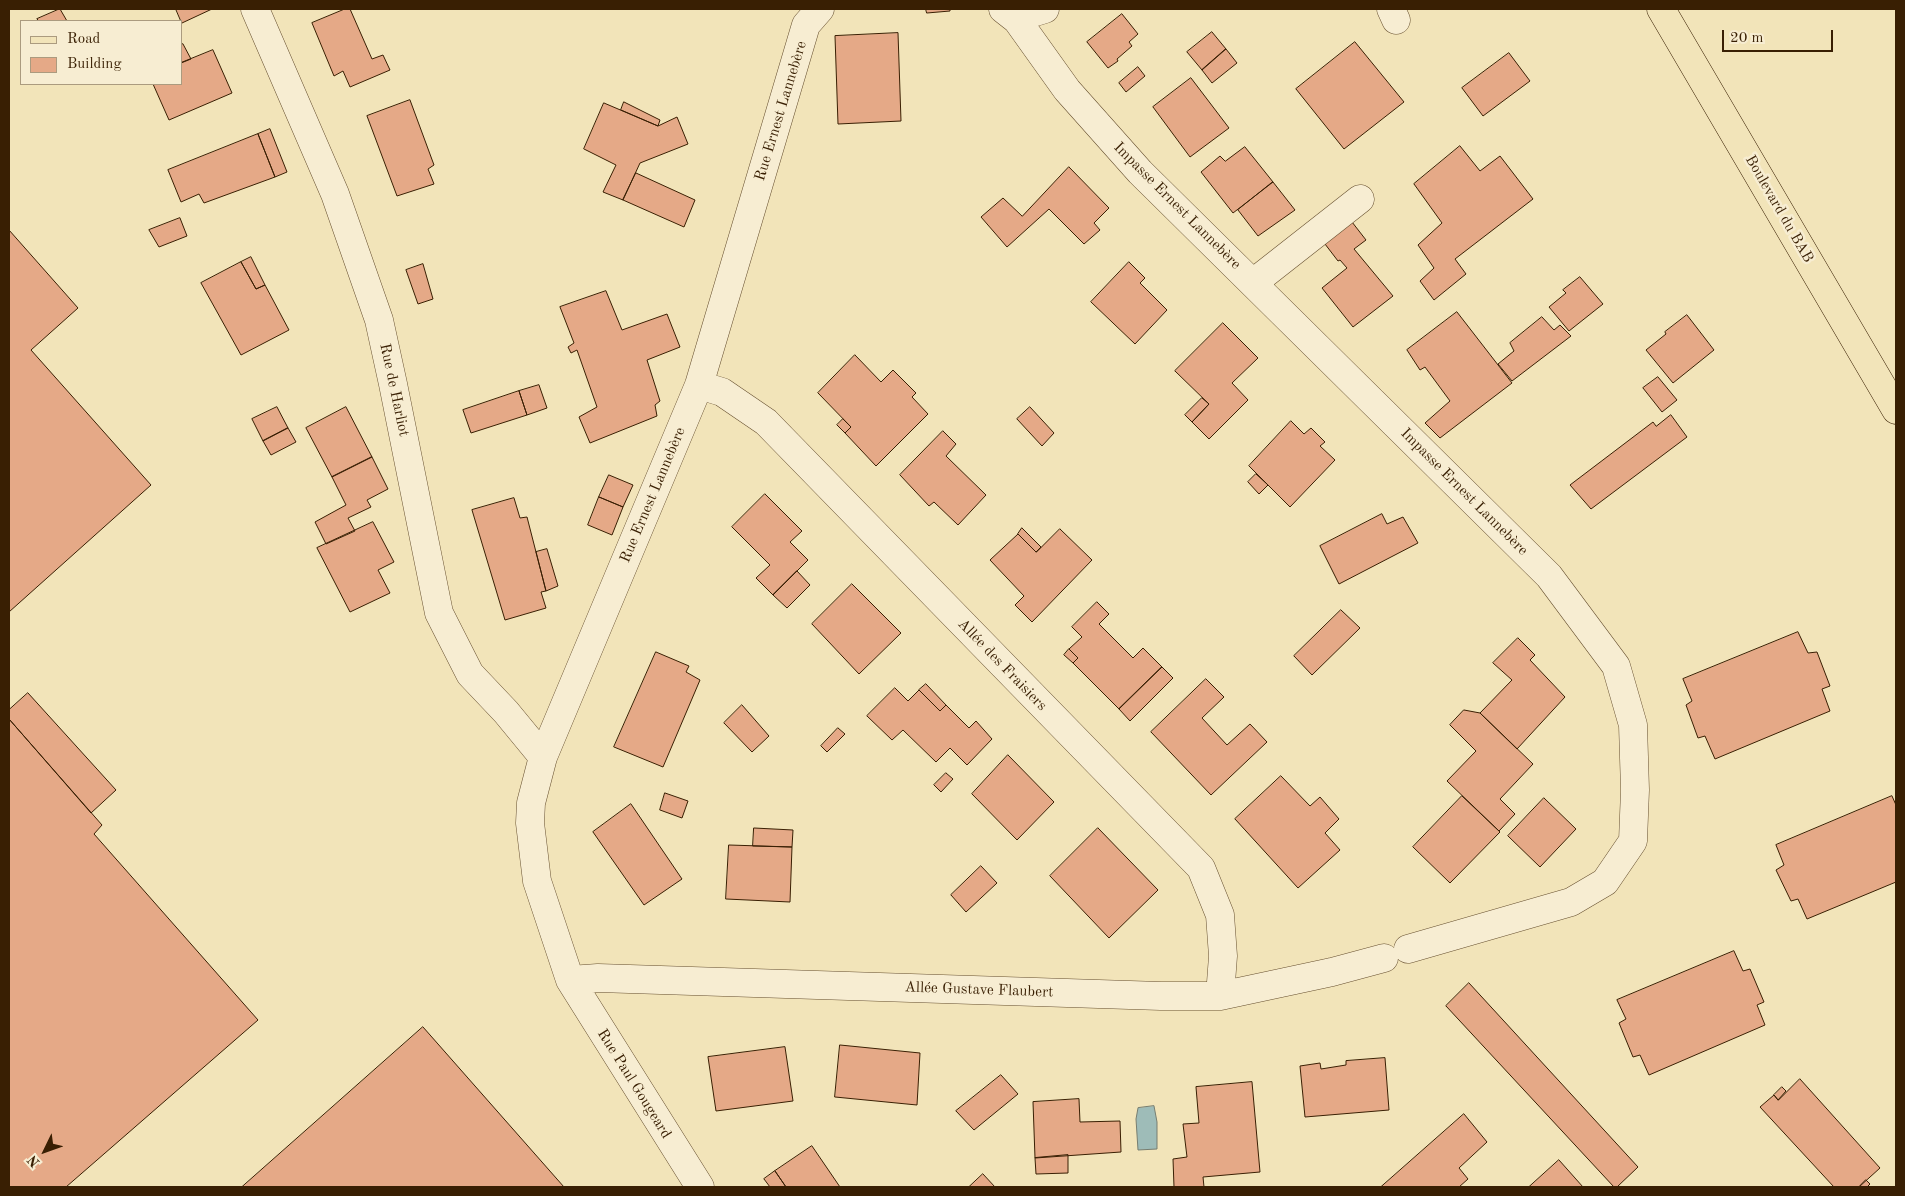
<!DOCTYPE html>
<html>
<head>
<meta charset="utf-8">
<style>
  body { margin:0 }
  #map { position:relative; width:1905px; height:1196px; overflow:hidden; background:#f2e4b9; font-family:"Old Standard TT",serif }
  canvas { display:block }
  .frame { position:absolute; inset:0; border:10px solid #391f03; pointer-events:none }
  .legend { position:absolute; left:20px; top:20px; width:162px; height:65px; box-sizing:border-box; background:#f7edd2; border:1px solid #ab9b7f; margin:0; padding:6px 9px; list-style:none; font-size:15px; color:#391f03 }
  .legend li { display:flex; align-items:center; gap:10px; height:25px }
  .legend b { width:25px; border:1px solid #ab9b7f }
  .north { position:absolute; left:20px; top:1126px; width:50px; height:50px; -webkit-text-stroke:4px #f7edd2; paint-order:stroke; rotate:228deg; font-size:14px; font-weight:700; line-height:20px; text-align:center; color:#391f03 }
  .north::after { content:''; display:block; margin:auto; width:18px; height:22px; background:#391f03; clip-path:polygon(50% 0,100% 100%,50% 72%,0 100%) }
  .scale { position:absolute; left:1722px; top:30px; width:111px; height:22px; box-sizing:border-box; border:2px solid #391f03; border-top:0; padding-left:6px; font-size:15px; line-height:18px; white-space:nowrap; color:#391f03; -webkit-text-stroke:4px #f7edd2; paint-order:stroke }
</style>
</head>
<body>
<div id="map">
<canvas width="1905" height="1196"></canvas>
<div class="frame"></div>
<ul class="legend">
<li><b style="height:6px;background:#f2e4b9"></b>Road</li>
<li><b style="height:14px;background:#e5a987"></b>Building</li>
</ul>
<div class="north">N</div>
<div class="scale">20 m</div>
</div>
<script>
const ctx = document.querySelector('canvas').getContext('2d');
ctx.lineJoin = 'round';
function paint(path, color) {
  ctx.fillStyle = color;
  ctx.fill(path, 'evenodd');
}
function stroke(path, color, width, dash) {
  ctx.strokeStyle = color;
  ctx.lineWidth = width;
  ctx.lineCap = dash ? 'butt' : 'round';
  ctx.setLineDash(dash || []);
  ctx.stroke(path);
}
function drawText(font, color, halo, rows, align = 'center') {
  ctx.font = font + ' "Old Standard TT",serif';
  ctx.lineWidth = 5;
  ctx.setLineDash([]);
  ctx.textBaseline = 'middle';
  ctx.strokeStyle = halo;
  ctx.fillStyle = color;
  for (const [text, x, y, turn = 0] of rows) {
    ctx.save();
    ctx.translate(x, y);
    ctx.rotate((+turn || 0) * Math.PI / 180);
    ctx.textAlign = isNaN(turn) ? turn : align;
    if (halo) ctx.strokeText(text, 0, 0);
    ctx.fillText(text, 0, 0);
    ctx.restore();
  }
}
const water = new Path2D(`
  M 1154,1106 L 1157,1122 L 1157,1149 L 1138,1150 L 1136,1119 L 1138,1108 Z`);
const building = new Path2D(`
  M 60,9 L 67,21 L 39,21 L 37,19 Z
  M 176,9 L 212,9 L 182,23 Z
  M 345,9 L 350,9 L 372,59 L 383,55 L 390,70 L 350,87 L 343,71 L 334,76 L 312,23 Z
  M 926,9 L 950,9 L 950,11 L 927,13 Z
  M 1122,14 L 1138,34 L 1129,42 L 1132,46 L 1117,59 L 1118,61 L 1108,68 L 1087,42 Z
  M 1212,32 L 1226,49 L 1202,70 L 1187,52 Z
  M 898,33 L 901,121 L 838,124 L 835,36 Z
  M 1355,42 L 1404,102 L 1344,149 L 1296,89 Z
  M 183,44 L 191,59 L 181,63 L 181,45 Z
  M 1226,49 L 1237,63 L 1212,83 L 1202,70 Z
  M 213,50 L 232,93 L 169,120 L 153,84 L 181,84 L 181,63 Z
  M 1509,53 L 1530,81 L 1483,116 L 1462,88 Z
  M 1138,67 L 1145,76 L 1126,92 L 1119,83 Z
  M 1191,78 L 1229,128 L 1190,157 L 1153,107 Z
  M 410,100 L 434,165 L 428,169 L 434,184 L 397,196 L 367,116 Z
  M 624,102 L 660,120 L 658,126 L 621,110 Z
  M 604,103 L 658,126 L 677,117 L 688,144 L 640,163 L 623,200 L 603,192 L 616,165 L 584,149 Z
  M 270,129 L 287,172 L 275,177 L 258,134 Z
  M 258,134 L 275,177 L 204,203 L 199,194 L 181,202 L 168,170 Z
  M 1460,146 L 1480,171 L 1500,156 L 1533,199 L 1455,259 L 1466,274 L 1434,300 L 1420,281 L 1434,268 L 1418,245 L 1442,223 L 1414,184 Z
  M 1245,147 L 1273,182 L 1233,213 L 1201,172 L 1220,156 L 1225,161 Z
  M 1069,167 L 1109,208 L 1094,223 L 1100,230 L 1084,244 L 1049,209 L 1007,247 L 981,217 L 1003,198 L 1022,216 Z
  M 636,173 L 695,200 L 684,227 L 623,200 Z
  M 1273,182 L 1295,210 L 1258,236 L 1238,210 Z
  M 180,218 L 187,236 L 159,247 L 149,230 Z
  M 1352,222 L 1366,240 L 1354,249 L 1393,296 L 1353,327 L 1322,288 L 1347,268 L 1340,260 L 1338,261 L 1325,244 Z
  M 9,230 L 78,308 L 31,350 L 151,485 L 9,612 Z
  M 251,257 L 265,285 L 256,289 L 241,262 Z
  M 241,262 L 256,289 L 265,285 L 289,330 L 241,355 L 201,283 Z
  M 1129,262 L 1145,278 L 1140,283 L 1167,310 L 1135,344 L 1091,302 Z
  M 423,264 L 433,299 L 418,304 L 406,270 Z
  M 1580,277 L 1603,304 L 1569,331 L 1549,307 L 1566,293 L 1563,290 Z
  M 606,291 L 622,330 L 667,314 L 680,347 L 647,360 L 660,401 L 655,405 L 657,416 L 590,443 L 579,417 L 597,407 L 577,350 L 571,353 L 568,347 L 574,343 L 560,307 Z
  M 1457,312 L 1512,383 L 1440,438 L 1425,423 L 1450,401 L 1425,367 L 1420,370 L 1407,350 Z
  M 1687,315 L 1714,350 L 1673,383 L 1646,350 L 1666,334 L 1665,332 Z
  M 1542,317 L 1554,330 L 1560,325 L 1571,336 L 1512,381 L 1498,364 L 1514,351 L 1510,343 Z
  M 1223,323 L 1258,358 L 1232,383 L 1248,400 L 1209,439 L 1192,422 L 1209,404 L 1175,371 Z
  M 855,355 L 881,382 L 893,370 L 916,393 L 912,397 L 928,414 L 876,466 L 845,433 L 851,427 L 818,393 Z
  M 1658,377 L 1677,400 L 1662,412 L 1643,388 Z
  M 539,385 L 547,408 L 527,415 L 519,391 Z
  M 519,391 L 527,415 L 471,433 L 463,410 Z
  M 1202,398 L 1209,404 L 1192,422 L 1185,415 Z
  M 277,407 L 288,428 L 263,441 L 252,419 Z
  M 346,407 L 372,457 L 332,477 L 306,428 Z
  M 1030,407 L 1054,433 L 1042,446 L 1017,419 Z
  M 1671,415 L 1687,437 L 1591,509 L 1570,485 L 1653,422 L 1656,426 Z
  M 843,419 L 851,427 L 845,433 L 837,425 Z
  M 1291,421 L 1304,434 L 1311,428 L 1325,442 L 1320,446 L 1335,460 L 1290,507 L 1249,466 Z
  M 288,428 L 296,442 L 271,455 L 263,441 Z
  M 943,431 L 956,444 L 946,456 L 986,495 L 958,525 L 934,502 L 929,506 L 900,475 Z
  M 372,457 L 388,489 L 367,500 L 371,507 L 348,518 L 355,531 L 326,544 L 315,522 L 346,505 L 332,477 Z
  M 1256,474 L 1268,485 L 1259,494 L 1248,482 Z
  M 609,475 L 633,485 L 623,507 L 599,497 Z
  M 765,494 L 802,531 L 790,542 L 808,560 L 773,595 L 756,578 L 770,565 L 732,527 Z
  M 599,497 L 623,507 L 612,535 L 588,525 Z
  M 514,498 L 520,518 L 527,517 L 546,591 L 541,592 L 546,608 L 505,620 L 472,510 Z
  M 1382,514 L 1387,524 L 1403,517 L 1418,543 L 1339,584 L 1320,546 Z
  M 373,522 L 394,562 L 378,570 L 390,593 L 350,612 L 317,548 Z
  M 1022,528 L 1041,547 L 1036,552 L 1018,534 Z
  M 1060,529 L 1092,560 L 1032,622 L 1015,605 L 1024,596 L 990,560 L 1018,534 L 1036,552 Z
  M 547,549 L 558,586 L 546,591 L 536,552 Z
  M 797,571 L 810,585 L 787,608 L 773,595 Z
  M 852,584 L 901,633 L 859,674 L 812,624 Z
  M 1097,602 L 1109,614 L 1099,624 L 1133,658 L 1143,648 L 1162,667 L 1119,709 L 1073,663 L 1078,658 L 1069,649 L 1082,637 L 1072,627 Z
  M 1341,610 L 1360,628 L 1312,675 L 1294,656 Z
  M 1798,632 L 1808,653 L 1817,652 L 1830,686 L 1822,689 L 1830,711 L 1715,759 L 1705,736 L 1698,738 L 1686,705 L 1692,701 L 1683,679 Z
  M 1518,638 L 1535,655 L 1530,660 L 1565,697 L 1517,749 L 1480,713 L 1512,680 L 1493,663 Z
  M 1069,649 L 1078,658 L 1073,663 L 1064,655 Z
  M 656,652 L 689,666 L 686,672 L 700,680 L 663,767 L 614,747 Z
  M 1162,667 L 1173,678 L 1130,721 L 1119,709 Z
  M 1206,679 L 1224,697 L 1202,718 L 1227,745 L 1250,724 L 1267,742 L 1211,795 L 1151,732 Z
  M 926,684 L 946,705 L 940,711 L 919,690 Z
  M 895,688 L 908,701 L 919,690 L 940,711 L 946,705 L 969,728 L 976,721 L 992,739 L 967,765 L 950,748 L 936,762 L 903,730 L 892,740 L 867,716 Z
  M 28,693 L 116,790 L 91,813 L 9,719 L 9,710 Z
  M 742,705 L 769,736 L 752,752 L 724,723 Z
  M 1464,710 L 1480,713 L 1533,764 L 1500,799 L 1515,814 L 1499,831 L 1447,781 L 1476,751 L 1450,725 Z
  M 9,719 L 102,825 L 94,834 L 258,1020 L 66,1187 L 9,1187 Z
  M 838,728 L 845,734 L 827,752 L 821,746 Z
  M 1008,755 L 1054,802 L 1017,840 L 972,794 Z
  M 946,773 L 953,779 L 941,792 L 934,785 Z
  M 1281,776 L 1310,806 L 1320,797 L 1339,819 L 1325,833 L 1340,850 L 1298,888 L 1235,819 Z
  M 665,793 L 688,801 L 682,818 L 660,810 Z
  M 1462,796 L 1500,832 L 1450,883 L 1413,847 Z
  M 1892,796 L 1896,805 L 1896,882 L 1807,919 L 1798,899 L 1791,901 L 1776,870 L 1784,865 L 1776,845 Z
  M 1544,798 L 1576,829 L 1540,867 L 1508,836 Z
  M 631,804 L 682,879 L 644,905 L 593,832 Z
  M 754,828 L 793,830 L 792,847 L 753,846 Z
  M 1098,828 L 1158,890 L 1109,938 L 1050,876 Z
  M 729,845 L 792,847 L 790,902 L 726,899 Z
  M 981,866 L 997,883 L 966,912 L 951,895 Z
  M 1734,951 L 1743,971 L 1750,969 L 1764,1002 L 1757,1005 L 1765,1025 L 1649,1075 L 1640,1055 L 1633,1057 L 1619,1023 L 1626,1019 L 1617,1000 Z
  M 1469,983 L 1638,1167 L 1617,1187 L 1614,1187 L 1446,1006 Z
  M 423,1027 L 564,1187 L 242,1187 Z
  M 840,1045 L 920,1053 L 917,1105 L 835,1097 Z
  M 785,1047 L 793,1101 L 716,1111 L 708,1057 Z
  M 1385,1058 L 1389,1110 L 1305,1117 L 1300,1066 L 1320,1063 L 1321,1069 L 1346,1065 L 1346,1061 Z
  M 1001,1075 L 1018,1094 L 974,1130 L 956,1111 Z
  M 1800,1079 L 1880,1168 L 1859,1187 L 1834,1187 L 1760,1107 L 1774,1095 L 1778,1100 Z
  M 1252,1082 L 1260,1172 L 1203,1177 L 1204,1187 L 1174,1187 L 1173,1159 L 1187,1157 L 1183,1124 L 1199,1123 L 1196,1087 Z
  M 1782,1087 L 1786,1091 L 1778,1100 L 1774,1095 Z
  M 1079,1099 L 1080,1122 L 1120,1121 L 1121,1152 L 1035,1158 L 1033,1102 Z
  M 1464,1114 L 1487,1142 L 1459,1168 L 1468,1179 L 1459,1187 L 1381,1187 Z
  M 812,1146 L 840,1187 L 786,1187 L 775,1171 Z
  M 1068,1155 L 1068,1173 L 1036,1174 L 1035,1158 Z
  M 1559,1160 L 1583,1187 L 1529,1187 Z
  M 775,1171 L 786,1187 L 770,1187 L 764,1179 Z
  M 983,1174 L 995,1187 L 969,1187 Z
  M 1866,1180 L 1870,1184 L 1867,1187 L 1859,1187 Z`);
const minor = new Path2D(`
  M 255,9 L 335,194 L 379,320 L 393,384 L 439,613 L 470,674 L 506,712 L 543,757
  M 1003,9 L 1017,20 L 1067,90 L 1140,172 L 1549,576 L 1616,666 L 1633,725 L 1635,790 L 1633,841 L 1605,882 L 1571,902 L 1408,949
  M 1391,9 L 1396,20
  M 1017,20 L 1032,13 L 1045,9
  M 1253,283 L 1360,199
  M 699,385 L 722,392 L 766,422 L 1201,868 L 1220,915 L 1223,956 L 1220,996
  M 570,980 L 598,978 L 1161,996 L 1220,996 L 1332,972 L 1384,958
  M 700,1187 L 570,980 L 537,881 L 530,823 L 531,803 L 543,757 L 699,385 L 806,25 L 820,9`);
const major = new Path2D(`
  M 1661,9 L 1896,410`);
const streetNames = [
  ["Rue Ernest Lannebère",781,111,-73],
  ["Impasse Ernest Lannebère",1177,206,45],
  ["Boulevard du BAB",1779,209,60],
  ["Rue de Harliot",394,390,78],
  ["Impasse Ernest Lannebère",1464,492,45],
  ["Rue Ernest Lannebère",653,495,-67],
  ["Allée des Fraisiers",1002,665,46],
  ["Allée Gustave Flaubert",979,990,2],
  ["Rue Paul Gougeard",634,1084,58]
];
paint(water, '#9ebcb8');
stroke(water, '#767d70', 1);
paint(building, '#e5a987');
stroke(building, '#391f03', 1);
stroke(minor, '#675030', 29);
stroke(major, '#391f03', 29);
stroke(minor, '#f7edd2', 28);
stroke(major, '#f2e4b9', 28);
drawText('15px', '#391f03', '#f7edd2', streetNames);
</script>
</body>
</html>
